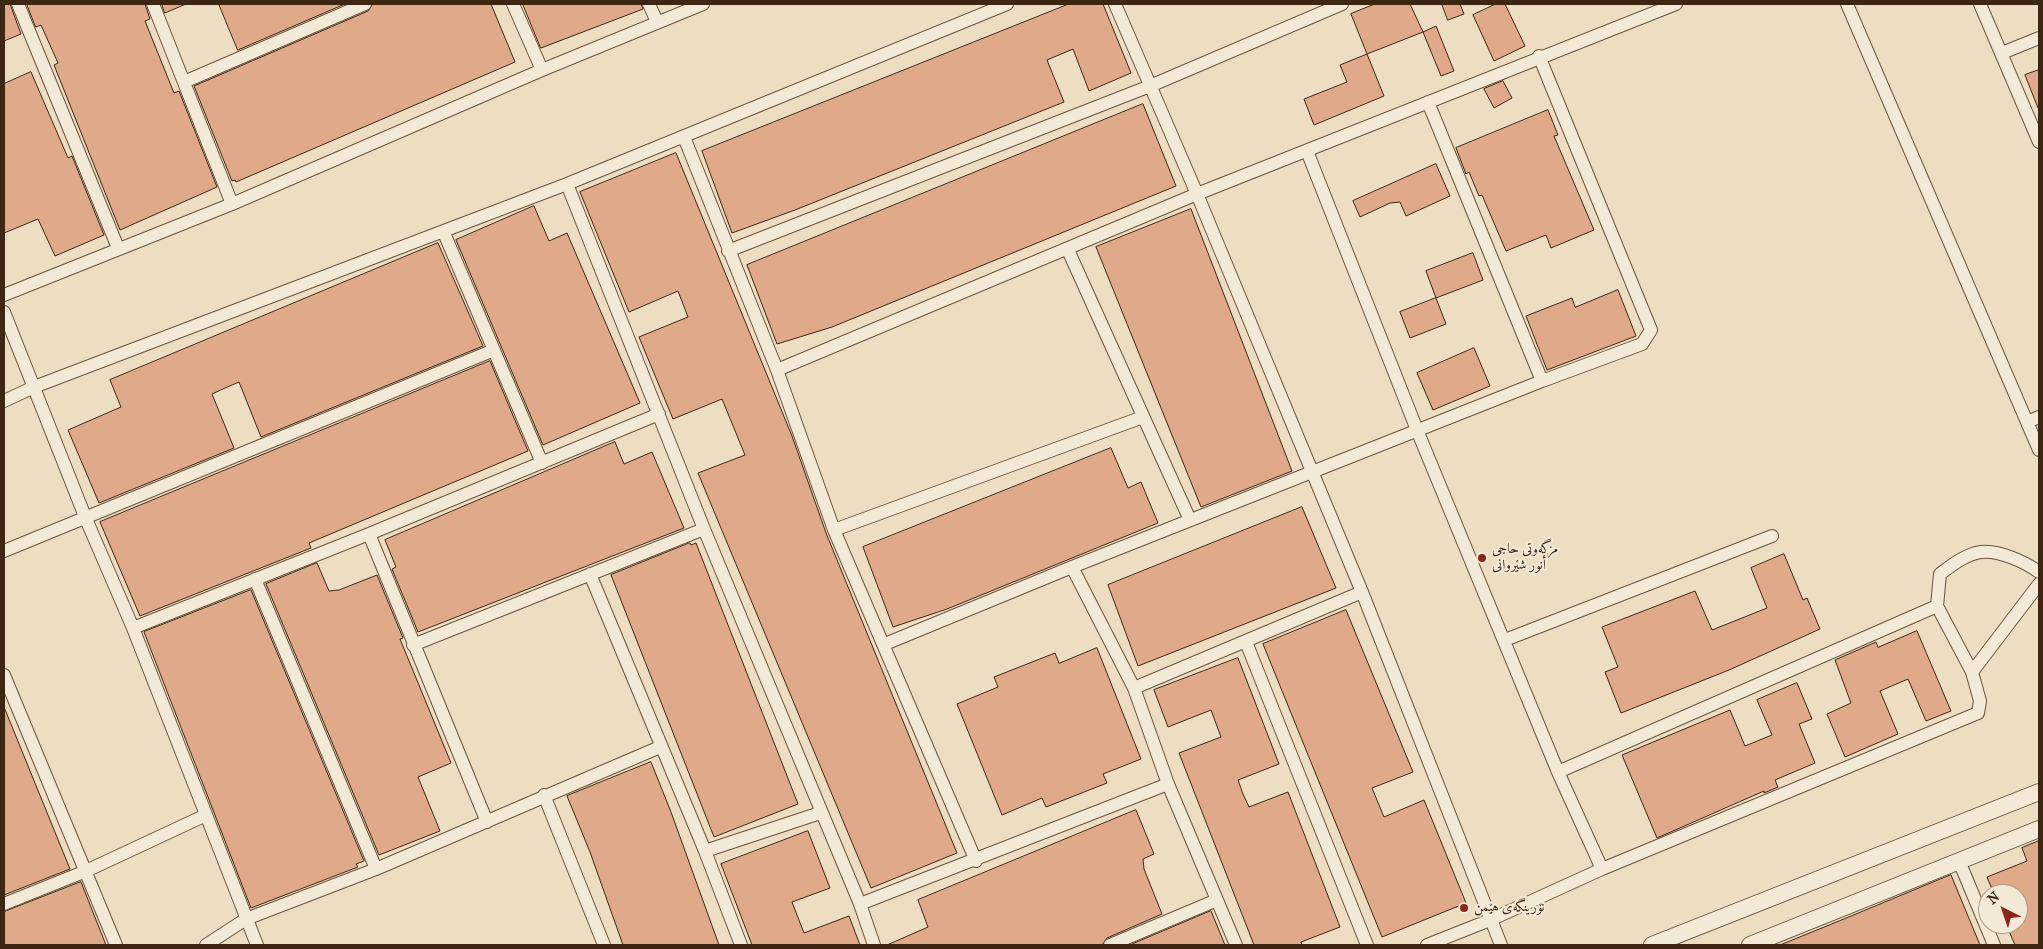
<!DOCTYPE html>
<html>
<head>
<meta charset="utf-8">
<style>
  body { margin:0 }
  #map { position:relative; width:2043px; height:949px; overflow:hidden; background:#edddc2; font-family:"IM FELL French Canon",serif }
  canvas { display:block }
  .frame { position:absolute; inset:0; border:5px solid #3d2713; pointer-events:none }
  .north { position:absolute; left:1978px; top:884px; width:50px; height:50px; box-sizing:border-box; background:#f3e9d7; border:1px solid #aa9b89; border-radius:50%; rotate:319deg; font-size:14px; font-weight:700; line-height:20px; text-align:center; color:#3d2713 }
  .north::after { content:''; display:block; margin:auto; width:18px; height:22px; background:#8f2418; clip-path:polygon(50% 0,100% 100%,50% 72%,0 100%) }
</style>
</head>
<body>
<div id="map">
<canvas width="2043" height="949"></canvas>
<div class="frame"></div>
<div class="north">N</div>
</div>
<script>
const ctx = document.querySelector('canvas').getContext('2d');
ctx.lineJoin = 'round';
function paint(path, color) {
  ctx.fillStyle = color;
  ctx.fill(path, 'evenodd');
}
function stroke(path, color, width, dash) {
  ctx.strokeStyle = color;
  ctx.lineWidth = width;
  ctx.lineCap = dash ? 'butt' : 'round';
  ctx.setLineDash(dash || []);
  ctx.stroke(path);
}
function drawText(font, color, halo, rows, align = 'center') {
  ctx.font = font + ' "IM FELL French Canon",Amiri,serif';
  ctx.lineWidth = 4;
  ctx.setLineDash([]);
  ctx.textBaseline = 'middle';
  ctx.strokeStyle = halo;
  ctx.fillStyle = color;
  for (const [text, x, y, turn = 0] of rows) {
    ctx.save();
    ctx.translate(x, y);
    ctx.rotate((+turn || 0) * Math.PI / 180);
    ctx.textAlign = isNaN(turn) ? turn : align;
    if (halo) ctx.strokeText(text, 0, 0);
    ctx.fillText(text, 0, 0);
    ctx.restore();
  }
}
const building = new Path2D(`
  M 4,4 L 10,4 L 21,34 L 4,41 Z
  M 27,4 L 145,4 L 150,19 L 145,21 L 174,93 L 179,91 L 217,187 L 120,230 L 54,65 L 58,63 L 41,25 L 36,27 Z
  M 162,4 L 186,4 L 165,13 Z
  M 219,4 L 345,4 L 238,50 Z
  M 373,4 L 491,4 L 515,62 L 236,182 L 235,180 L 232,181 L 194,86 L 368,11 Z
  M 523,4 L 641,4 L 643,9 L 541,48 Z
  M 1069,4 L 1103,4 L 1131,73 L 1089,91 L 1073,49 L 1047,60 L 1064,102 L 795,210 L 732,233 L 702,151 Z
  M 1375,4 L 1410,4 L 1423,32 L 1436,26 L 1454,71 L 1441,76 L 1423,32 L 1367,54 L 1384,96 L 1314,125 L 1304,99 L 1347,82 L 1340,65 L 1367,54 L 1351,14 Z
  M 1442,4 L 1460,4 L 1464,14 L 1448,20 Z
  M 1496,4 L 1505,4 L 1525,46 L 1494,61 L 1473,15 Z
  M 2039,70 L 2039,108 L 2038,108 L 2025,75 Z
  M 31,72 L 68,158 L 72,156 L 104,235 L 55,256 L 38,219 L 4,233 L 4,84 Z
  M 1503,81 L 1512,98 L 1494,108 L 1484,89 Z
  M 1143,104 L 1176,186 L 832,327 L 777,344 L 747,265 Z
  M 1548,110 L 1558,135 L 1554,136 L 1594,230 L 1551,248 L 1546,235 L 1506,251 L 1482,195 L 1479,196 L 1469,172 L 1466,174 L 1456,148 Z
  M 676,153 L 792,436 L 826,533 L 957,853 L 871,888 L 698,473 L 745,455 L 722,399 L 673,419 L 639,337 L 688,317 L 678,291 L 629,312 L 580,192 Z
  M 1436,164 L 1450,196 L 1406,216 L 1400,202 L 1390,203 L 1360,217 L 1353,201 Z
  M 534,206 L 549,241 L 567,233 L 640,403 L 543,445 L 456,240 Z
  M 1191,209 L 1292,471 L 1201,507 L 1096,247 Z
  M 438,243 L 483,346 L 261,437 L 239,382 L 225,388 L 212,394 L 234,448 L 99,503 L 68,430 L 121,407 L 110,380 Z
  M 1473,253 L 1483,280 L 1436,298 L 1426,271 Z
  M 1618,290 L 1636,336 L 1547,370 L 1526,316 L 1572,298 L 1575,307 Z
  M 1436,298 L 1446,324 L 1410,338 L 1400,312 Z
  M 1474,348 L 1490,386 L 1433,410 L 1417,373 Z
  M 490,361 L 528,451 L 309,543 L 311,548 L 140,616 L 100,522 Z
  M 615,442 L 624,464 L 652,452 L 684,528 L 418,632 L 392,569 L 396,567 L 385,540 Z
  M 1111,448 L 1128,488 L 1141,482 L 1158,523 L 947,609 L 893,627 L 863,547 Z
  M 1302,507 L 1336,588 L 1138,666 L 1108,585 Z
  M 690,543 L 691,545 L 696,543 L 798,804 L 714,837 L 611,575 Z
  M 1784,554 L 1803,600 L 1807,598 L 1820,629 L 1729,670 L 1621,713 L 1605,672 L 1618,667 L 1602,627 L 1695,591 L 1712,630 L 1767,608 L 1751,568 Z
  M 317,563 L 329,591 L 339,590 L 377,575 L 403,638 L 400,639 L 407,656 L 451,763 L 418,777 L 440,831 L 379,855 L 266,584 Z
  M 251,590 L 364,861 L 356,864 L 358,867 L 251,908 L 144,632 Z
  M 1346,610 L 1413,772 L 1372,788 L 1384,817 L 1424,800 L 1466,903 L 1382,937 L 1263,644 Z
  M 1917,631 L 1951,711 L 1926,721 L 1908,679 L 1880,691 L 1898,734 L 1845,757 L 1827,714 L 1851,703 L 1835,660 L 1876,642 L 1878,647 Z
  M 1097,648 L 1141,759 L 1103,774 L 1107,783 L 1046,807 L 1042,798 L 1002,815 L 957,704 L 998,687 L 994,677 L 1055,653 L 1059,663 Z
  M 1238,658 L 1279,764 L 1238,780 L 1243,794 L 1249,807 L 1288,792 L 1340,927 L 1301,942 L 1302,945 L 1254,945 L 1179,753 L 1221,737 L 1211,710 L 1168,727 L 1154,690 Z
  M 1797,683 L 1812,719 L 1799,724 L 1815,763 L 1775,780 L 1778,787 L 1764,793 L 1764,791 L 1657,838 L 1622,755 L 1730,710 L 1745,746 L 1772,735 L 1757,700 Z
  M 4,707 L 70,869 L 4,895 Z
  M 651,762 L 671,812 L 719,945 L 623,945 L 590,852 L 567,796 Z
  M 1136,810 L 1154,854 L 1143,859 L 1144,869 L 1162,914 L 1107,938 L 1102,945 L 887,945 L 928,927 L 918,900 Z
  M 808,831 L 830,888 L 792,902 L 804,933 L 849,916 L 860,945 L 752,945 L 721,864 Z
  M 2039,841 L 2039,945 L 2015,945 L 2006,924 L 2018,924 L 2018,894 L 1994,894 L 1987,877 L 2027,861 L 2022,848 Z
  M 1951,875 L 1980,945 L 1780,945 L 1839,921 Z
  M 81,882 L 106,945 L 4,945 L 4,912 Z
  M 1211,911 L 1225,945 L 1130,945 Z`);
const minor = new Path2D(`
  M 18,4 L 118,248
  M 153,4 L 232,204
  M 513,4 L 542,70
  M 649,4 L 657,22
  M 1115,4 L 1197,194 L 1362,592 L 1501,945
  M 1847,4 L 2039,450
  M 1980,4 L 2039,142
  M 2002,53 L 2039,38
  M 184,82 L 365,4
  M 1428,102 L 1542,381
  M 684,137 L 777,370 L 834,530 L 976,861
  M 1307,151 L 1417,430 L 1558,772 L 1602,869
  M 567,184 L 704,529 L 860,904 L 874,945
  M 444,233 L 542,463
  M 1068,250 L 1190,520
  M 728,251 L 1150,86 L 1342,4
  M 4,295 L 232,204 L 542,70 L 703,4
  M 4,312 L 86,519 L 133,628 L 257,945
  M 777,370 L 1197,194 L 1676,4
  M 4,401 L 34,387 L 567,184 L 1007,4
  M 2027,422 L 2039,417
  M 834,530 L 1143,417
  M 369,534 L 487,822
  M 4,551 L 494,350
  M 1072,567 L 1134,688 L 1168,784 L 1236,945
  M 590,574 L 705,851 L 741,945
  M 255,579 L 376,869
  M 133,628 L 369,534 L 659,414
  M 1505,640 L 1772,536
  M 1246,642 L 1367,945
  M 885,644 L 1072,567 L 1542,381 L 1642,344 L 1651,330 L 1539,56
  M 413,645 L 704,529
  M 1972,672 L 2039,584
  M 4,675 L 116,945
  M 1134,688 L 1362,592
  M 1558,772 L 1937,606
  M 544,795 L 604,945
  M 705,851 L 820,813
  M 1959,861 L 1994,945
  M 4,904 L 86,871 L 206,815
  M 860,904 L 1168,784
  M 206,945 L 246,919 L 376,869 L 660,747
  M 1110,945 L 1217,900
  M 1427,945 L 1490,920 L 1602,869 L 1978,713 L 1980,701 L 1972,672 L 1937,606 L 1940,574 C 1952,565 1966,554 1981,552 C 1999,550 2025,562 2039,572`);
const tertiary = new Path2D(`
  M 1652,945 L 2039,792
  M 1750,945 L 2039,829`);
const markers = [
  [1482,558,5,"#8f2418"],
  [1464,908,5,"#8f2418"]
];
const poiNames = [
  ["مزگەوتی حاجی",1492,550],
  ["أنور شێروانی",1492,566],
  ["نۆرینگه‌ی هێمن",1474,908]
];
paint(building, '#dfa98a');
stroke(building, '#3d2713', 1);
stroke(minor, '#69543f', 14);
stroke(tertiary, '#69543f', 18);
stroke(minor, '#f3e9d7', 12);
stroke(tertiary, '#f3e9d7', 16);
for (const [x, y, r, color] of markers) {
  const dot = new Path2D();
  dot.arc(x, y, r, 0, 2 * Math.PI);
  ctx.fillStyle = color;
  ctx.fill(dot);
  stroke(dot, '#f3e9d7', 2);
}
drawText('14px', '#3d2713', '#f3e9d7', poiNames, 'left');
</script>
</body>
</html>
